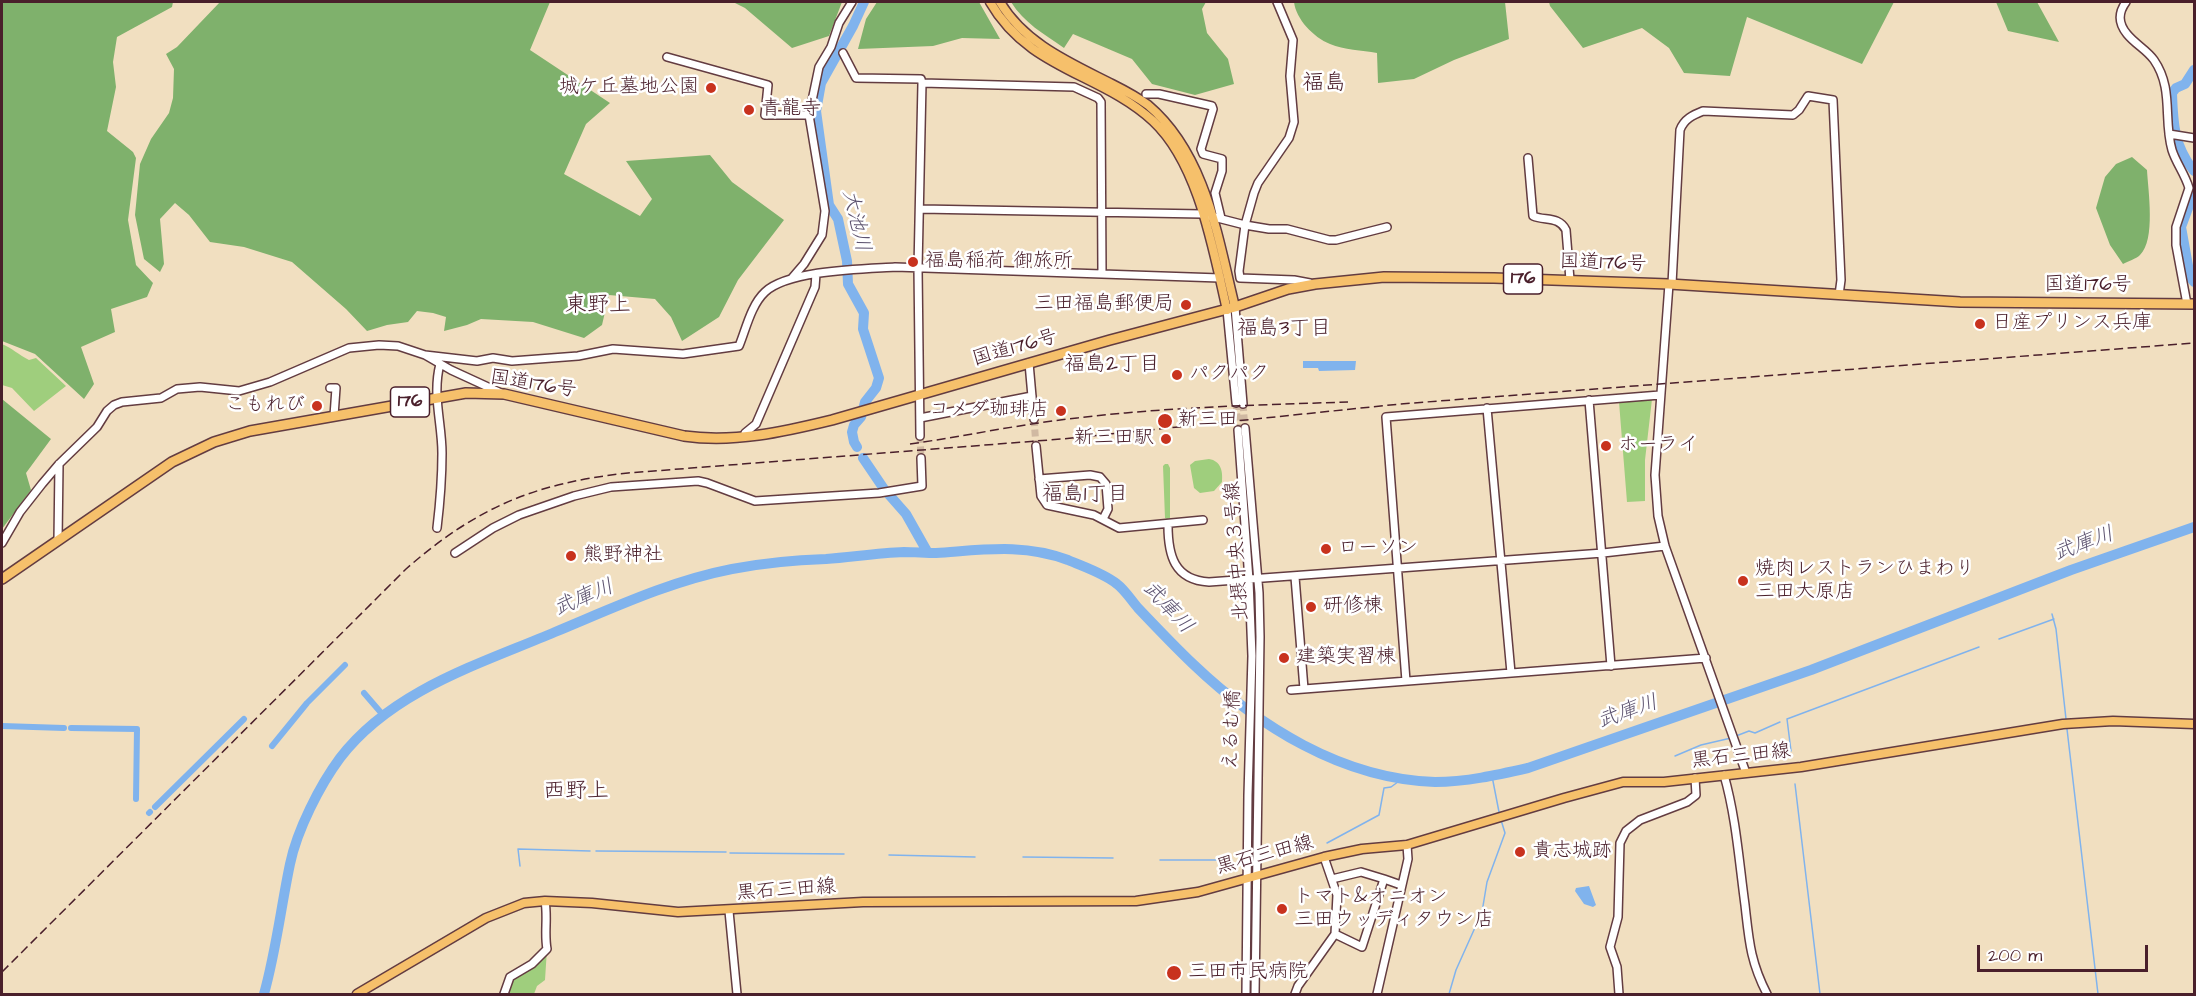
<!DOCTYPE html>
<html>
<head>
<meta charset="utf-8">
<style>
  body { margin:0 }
  #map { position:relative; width:2196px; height:996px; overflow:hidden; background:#f1dfc0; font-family:"Architects Daughter",sans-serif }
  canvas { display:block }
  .frame { position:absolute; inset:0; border:3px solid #4a1f2b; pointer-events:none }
  .scale { position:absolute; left:1977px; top:945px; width:171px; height:27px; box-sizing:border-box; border:3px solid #4a1f2b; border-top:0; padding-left:8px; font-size:18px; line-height:21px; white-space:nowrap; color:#4a1f2b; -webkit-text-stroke:4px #fff; paint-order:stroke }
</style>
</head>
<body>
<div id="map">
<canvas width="2196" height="996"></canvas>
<div class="frame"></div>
<div class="scale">200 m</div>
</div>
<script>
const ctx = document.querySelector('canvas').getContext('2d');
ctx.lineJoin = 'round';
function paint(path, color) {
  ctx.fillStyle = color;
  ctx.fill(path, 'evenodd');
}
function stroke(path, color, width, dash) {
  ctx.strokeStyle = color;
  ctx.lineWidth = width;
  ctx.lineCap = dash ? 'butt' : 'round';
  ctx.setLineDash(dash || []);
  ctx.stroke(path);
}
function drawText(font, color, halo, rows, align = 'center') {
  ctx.font = font + ' "Architects Daughter","Klee One",sans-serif';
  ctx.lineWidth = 5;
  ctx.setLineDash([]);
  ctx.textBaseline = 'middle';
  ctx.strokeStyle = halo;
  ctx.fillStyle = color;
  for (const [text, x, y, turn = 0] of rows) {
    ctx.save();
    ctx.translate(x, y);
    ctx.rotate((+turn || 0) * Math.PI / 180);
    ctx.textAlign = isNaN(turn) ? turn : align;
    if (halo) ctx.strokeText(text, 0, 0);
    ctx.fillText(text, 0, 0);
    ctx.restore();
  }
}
const green = new Path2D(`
  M 2,344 C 12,348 19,355 29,360 L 36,358 L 66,386 L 34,411 L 12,388 L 2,385 Z
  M 1652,399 L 1645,460 L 1645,501 L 1627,502 L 1619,402 Z
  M 1209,459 C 1221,461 1223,471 1222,482 L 1214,491 L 1200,493 L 1194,488 L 1190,465 L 1195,461 Z
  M 1165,464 L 1168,464 L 1170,468 L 1170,518 L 1167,519 L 1165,518 L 1163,466 Z
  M 547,949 L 545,980 L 537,986 L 534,994 L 508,994 L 505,990 L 510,977 Z`);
const forest = new Path2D(`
  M 2,2 L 173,2 L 172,7 L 117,37 L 113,62 L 116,87 L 107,131 L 133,152 L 136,158 L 128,220 L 136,265 L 153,283 L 147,297 L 111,309 L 115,332 L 81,347 L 94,384 L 84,399 L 35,354 L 2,341 Z
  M 220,2 L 550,2 L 530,50 L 610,103 L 586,124 L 564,174 L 640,216 L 652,199 L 626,161 L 710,155 L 732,182 L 784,220 L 738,280 L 719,317 L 682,341 L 671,317 L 655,299 L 609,295 L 602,325 L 584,338 L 533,322 L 481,319 L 467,325 L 444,331 L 446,317 L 433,313 L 417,311 L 408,322 L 387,325 L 367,331 L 346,309 L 292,262 L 244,247 L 210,242 L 189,215 L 175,203 L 160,219 L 164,264 L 160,272 L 144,259 L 135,215 L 140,164 L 151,139 L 169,113 L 173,98 L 174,69 L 166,54 L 177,47 Z
  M 733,2 L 842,2 L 829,36 L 792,48 L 745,8 Z
  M 877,2 L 979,2 L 1000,39 L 962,38 L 933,46 L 858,49 L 866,19 Z
  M 1011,2 L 1206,2 L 1202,9 L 1207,33 L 1228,59 L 1234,84 L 1195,95 L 1152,84 L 1132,59 L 1073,34 L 1064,48 C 1044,34 1024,23 1011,2 Z
  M 1294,2 L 1505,2 L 1509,39 L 1454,60 L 1414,79 L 1378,83 L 1377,53 C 1362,50 1344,50 1330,44 C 1313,37 1296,19 1294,2 Z
  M 1549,2 L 1894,2 L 1862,64 L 1747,17 L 1730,76 L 1684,73 L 1669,48 L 1642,28 L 1583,48 L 1550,6 Z
  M 1996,2 L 2037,2 L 2059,42 L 2008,31 Z
  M 2132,157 L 2147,170 C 2148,190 2156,240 2140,255 C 2136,259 2128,261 2123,264 L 2110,245 L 2096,208 L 2105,177 L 2116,164 Z
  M 2,399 L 51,439 L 26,473 L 31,490 L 2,529 Z`);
const water = new Path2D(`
  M 1303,361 L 1356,361 L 1355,370 L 1319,371 L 1318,368 L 1303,368 Z
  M 1589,886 L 1596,905 L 1593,907 L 1584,904 L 1575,891 L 1576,888 Z`);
const stream = new Path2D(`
  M 2052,614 L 2056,629 L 2066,719
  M 1999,639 L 2054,619
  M 2067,729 L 2098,994
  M 1736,736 L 1749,731 L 1755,733 L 1780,722
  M 1791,751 L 1787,719 L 1979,647
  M 1675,756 L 1701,745 L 1731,738
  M 1492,776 L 1499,812
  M 1795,784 L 1820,994
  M 1327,843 L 1379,815 L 1384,788 L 1391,787 L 1402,779
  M 596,851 L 726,852
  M 730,853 L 844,854
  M 889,855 L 975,857
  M 1023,857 L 1113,858
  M 1160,860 L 1232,860
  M 520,866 L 518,849 L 590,851
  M 1449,994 L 1456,970 L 1482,912 L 1487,882 L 1505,833 L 1501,820`);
const canal = new Path2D(`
  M 364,693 L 383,715
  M 2,726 L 64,728
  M 71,728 L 137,729 L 136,799
  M 272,746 L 307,703 L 345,665
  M 155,807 L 244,719
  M 149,813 L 150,812`);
const river = new Path2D(`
  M 2194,70 L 2185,84 L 2176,88 L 2172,93 C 2173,124 2174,146 2194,171
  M 2194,192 L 2181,227 L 2190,277 L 2194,282
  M 857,447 L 854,442 L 852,432 L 854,425 L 861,417 L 865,402 L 876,388 L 879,378 L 863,329 L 864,313 L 848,284 L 847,261 L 838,219 L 829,205 L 816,111 L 821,83 L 853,26 L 864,2
  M 863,458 L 884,489 L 906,514 L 928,553
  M 264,994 C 276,951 281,907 290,864 C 297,830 320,785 340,758 C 392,690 480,664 555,632 C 613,608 670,581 732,569 C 763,563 795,560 826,559 C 852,557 878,553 904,552 C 915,552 925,553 936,553 C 982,550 1023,543 1068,560 C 1084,567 1103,573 1117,584 C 1125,590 1131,600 1138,608 C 1156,627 1174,646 1193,664 C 1258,726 1342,779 1435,782 C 1466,782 1497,775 1528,768 L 1811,670 L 2071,570 L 2194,527`);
const minorTunnel = new Path2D(`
  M 1236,403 L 1238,430
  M 1243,404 L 1245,428
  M 1034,419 L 1036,446
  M 920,436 L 921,458`);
const minor = new Path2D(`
  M 1277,2 L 1293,40 L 1290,76 L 1294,122 L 1289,138 L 1258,183 L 1254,193 L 1245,225 L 1239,271 L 1240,278 L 1294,280 L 1310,283
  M 2126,2 C 2118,13 2118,23 2127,34 C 2135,44 2147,50 2154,60 C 2174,89 2163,119 2172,150 C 2176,163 2185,174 2189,188 L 2176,227 L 2176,245 L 2187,304
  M 843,53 L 856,78 L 921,79 L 922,83 L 1074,87 L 1098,98 L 1101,102 L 1102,273
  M 667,57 L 768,85 L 765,115 L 809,115
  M 1146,94 L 1159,94 L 1212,106 L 1213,109 L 1201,149 L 1203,154 L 1222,159 L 1222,171 L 1215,193 L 1221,218
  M 2169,134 L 2194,138
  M 1528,158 L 1533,216 C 1545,221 1559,216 1566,230 L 1570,280
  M 920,209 L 1202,214 L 1245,225 L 1269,229 L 1287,229 L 1329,240 L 1336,240 L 1387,227
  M 792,278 L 804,264 L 822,235 L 825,211 L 809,115 L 819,67 L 831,47 L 839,23 L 852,2
  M 1669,284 L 1655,475 L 1658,516 L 1665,546 L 1746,773
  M 1672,284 L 1680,130 C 1684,119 1693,115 1703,111 L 1793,115 L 1799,110 L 1808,96 L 1833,100 L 1841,280 L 1839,295
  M 1235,307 L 1243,404
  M 1227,310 L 1236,403
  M 425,355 L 477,361 L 493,358 L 512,361 L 578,356 L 613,349 L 683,354 L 739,346 C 746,329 751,305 765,292 C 788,270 863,269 895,267 L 1220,278
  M 1029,363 L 1034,419
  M 330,388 L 336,388 L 334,416
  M 1589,400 L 1611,666
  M 1487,408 L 1511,673
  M 920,418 L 1032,396
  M 1245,428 L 1259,593 L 1260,637 L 1255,994
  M 1238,430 L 1249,580 L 1252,656 L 1248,795 L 1246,994
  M 920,436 L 918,268 L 922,83
  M 744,437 L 745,433 L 756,424 L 815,287 L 816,274
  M 1036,446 L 1041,496 L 1047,505 L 1094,515 L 1119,528 L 1203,520
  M 1039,479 L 1090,475 L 1100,477 L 1106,484 L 1108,509 L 1103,519
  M 1168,525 C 1168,555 1174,580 1209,582 L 1603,553 L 1665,546
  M 437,528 C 440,503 442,478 442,453 C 442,423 432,395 440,364
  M 58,541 L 59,464
  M 2,543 L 20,512 L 42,484 L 59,464 L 97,427 L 107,411 L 114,405 L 122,402 L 161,398 L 177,389 L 200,387 L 239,391 L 270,382 L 349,348 L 379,345 L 398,346 L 425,355 L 451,370 L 501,393
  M 455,553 L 493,528 L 519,515 L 574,496 L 611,487 L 698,481 L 707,483 L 755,501 L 879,493 L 922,486 L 921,458
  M 1295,577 L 1304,689
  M 1406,681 L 1386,417 L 1660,395
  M 1291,690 L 1706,658
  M 1724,775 C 1736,817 1739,861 1745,905 C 1749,940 1750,961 1767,994
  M 1332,879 L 1361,872 L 1384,879 L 1362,947 L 1335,934
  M 1384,879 L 1401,885
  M 729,911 L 737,994
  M 504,994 L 510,977 L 532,964 L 547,949 C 544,933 548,918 545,901
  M 1295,994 L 1298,986 L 1335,934 L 1337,895 L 1324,857
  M 1377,994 L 1408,859 L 1407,845
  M 1619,994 L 1617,967 L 1610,947 L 1618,917 L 1620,843 L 1626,831 L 1640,820 L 1687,802 L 1696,795 L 1695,778`);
const major = new Path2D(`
  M 990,2 C 1029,70 1101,73 1153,121 C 1199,164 1213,250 1227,310
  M 1000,2 C 1025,44 1071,63 1112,84 C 1124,90 1137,97 1148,105 C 1206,154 1218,238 1235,307
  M 357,994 L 486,918 L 524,903 L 545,901 L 592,903 L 678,912 L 863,902 L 1136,901 L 1198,892 L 1324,857 L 1362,849 L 1407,845 L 1564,798 L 1623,782 L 1664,782 L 1801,767 L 2063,724 L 2113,721 L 2194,724`);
const highway = new Path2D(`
  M 2,579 L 172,462 L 214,442 L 250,431 L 466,393 L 504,394 L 684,436 C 734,443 783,432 832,420 L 1110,340 L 1235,307 L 1288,289 L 1315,284 L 1384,277 L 1494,278 L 1669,284 L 1960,302 L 2194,304`);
const rail = new Path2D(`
  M 910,444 C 966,436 1021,424 1077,418 C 1167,407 1258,405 1348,402
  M 2,972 L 406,569 C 477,507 535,483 628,473 L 1062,439 L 1400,404 L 2194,343`);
const markers = [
  [711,88,6,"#c8321e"],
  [749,110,6,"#c8321e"],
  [913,262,6,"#c8321e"],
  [1186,305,6,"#c8321e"],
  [1980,324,6,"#c8321e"],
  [1177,375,6,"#c8321e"],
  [317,406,6,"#c8321e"],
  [1061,411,6,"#c8321e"],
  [1165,421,8,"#c8321e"],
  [1166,439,6,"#c8321e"],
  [1606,446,6,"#c8321e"],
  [1326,549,6,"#c8321e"],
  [571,556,6,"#c8321e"],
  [1743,581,6,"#c8321e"],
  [1311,607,6,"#c8321e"],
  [1284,658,6,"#c8321e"],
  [1520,852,6,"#c8321e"],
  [1282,909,6,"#c8321e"],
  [1174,973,8,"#c8321e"]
];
const shields = [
  [1523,279,39],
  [410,402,39]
];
const shieldNames = [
  ["176",1523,279],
  ["176",410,402]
];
const poiNames = [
  ["城ケ丘墓地公園",699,88,"right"],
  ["青龍寺",761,110],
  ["福島稲荷 御旅所",925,262],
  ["三田福島郵便局",1174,305,"right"],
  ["日産プリンス兵庫",1992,324],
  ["パクパク",1189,375],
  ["こもれび",305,406,"right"],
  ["コメダ珈琲店",1049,411,"right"],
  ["新三田",1178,421],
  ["新三田駅",1154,439,"right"],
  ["ホーライ",1618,446],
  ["ローソン",1338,549],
  ["熊野神社",583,556],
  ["焼肉レストランひまわり",1755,570],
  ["三田大原店",1755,593],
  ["研修棟",1323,607],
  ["建築実習棟",1296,658],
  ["貴志城跡",1532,852],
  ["トマト&オニオン",1294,898],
  ["三田ウッディタウン店",1294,921],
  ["三田市民病院",1188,973]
];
const streetNames = [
  ["国道176号",1603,264,2],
  ["国道176号",2088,286],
  ["国道176号",1015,349,-16],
  ["国道176号",533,385,9],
  ["北摂中央３号線",1238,551,-94],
  ["えるむ橋",1233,730,-88],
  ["黒石三田線",1741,757,-6],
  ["黒石三田線",1265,856,-15],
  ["黒石三田線",786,891,-4]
];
const waterNames = [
  ["大池川",855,221,77],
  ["武庫川",2084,545,-20],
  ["武庫川",584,599,-23],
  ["武庫川",1167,608,47],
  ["武庫川",1628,713,-19]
];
const neighbourhoodNames = [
  ["福島3丁目",1284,330],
  ["福島2丁目",1112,366],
  ["福島1丁目",1085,496]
];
const quarterNames = [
  ["福島",1324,84],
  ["東野上",598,306],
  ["西野上",576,792]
];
paint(green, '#9fce7d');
paint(forest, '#7fb16c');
paint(water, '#80b3ed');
stroke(stream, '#80b3ed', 1.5);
stroke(canal, '#80b3ed', 6);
stroke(river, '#80b3ed', 10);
stroke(minorTunnel, '#d0b9a2', 7, [7, 3.5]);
stroke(minor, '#633c41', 10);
stroke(major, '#633c41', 11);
stroke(highway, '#633c41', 12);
stroke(minor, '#fff', 7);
stroke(major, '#f6c06b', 8);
stroke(highway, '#f6c06b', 9);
stroke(rail, '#4a1f2b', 1.5, [9, 4.5]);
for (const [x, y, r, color] of markers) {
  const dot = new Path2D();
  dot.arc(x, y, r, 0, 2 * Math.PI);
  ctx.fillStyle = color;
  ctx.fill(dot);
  stroke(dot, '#fff', 2);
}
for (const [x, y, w] of shields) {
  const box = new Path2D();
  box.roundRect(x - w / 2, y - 15, w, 30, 4.5);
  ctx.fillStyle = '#fff';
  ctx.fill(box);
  stroke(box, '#4a1f2b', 1.5);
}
drawText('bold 18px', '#4a1f2b', null, shieldNames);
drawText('20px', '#4a1f2b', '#fff', poiNames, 'left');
drawText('20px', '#4a1f2b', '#fff', streetNames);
drawText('italic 21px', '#5d536f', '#fff', waterNames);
drawText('21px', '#4a1f2b', '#fff', neighbourhoodNames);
drawText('22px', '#4a1f2b', '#fff', quarterNames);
</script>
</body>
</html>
